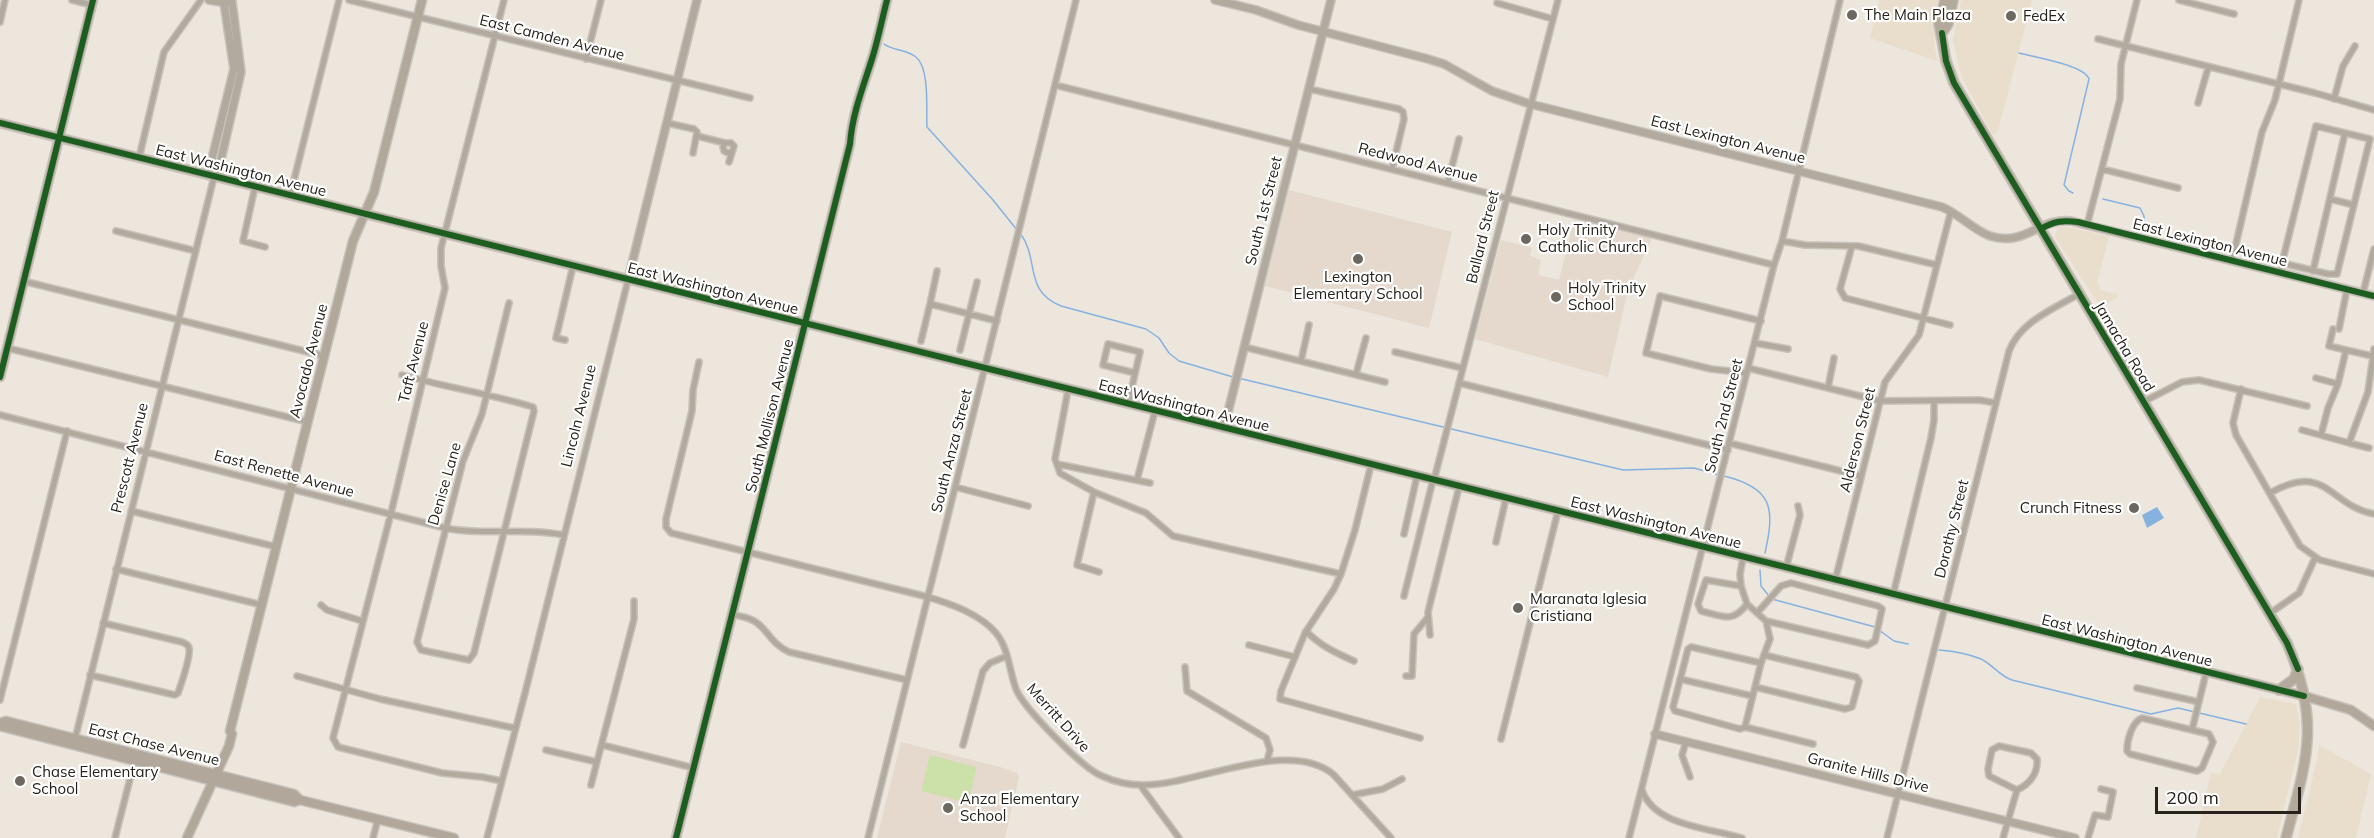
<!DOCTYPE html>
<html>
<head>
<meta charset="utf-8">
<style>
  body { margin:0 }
  #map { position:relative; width:2374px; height:838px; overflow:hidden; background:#ece6dc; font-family:Mulish,sans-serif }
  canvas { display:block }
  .scale { position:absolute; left:2155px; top:787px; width:146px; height:27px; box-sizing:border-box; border:3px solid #27231c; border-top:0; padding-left:8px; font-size:18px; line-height:21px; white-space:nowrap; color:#27231c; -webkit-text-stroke:4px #fff; paint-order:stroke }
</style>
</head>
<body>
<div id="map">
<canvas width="2374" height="838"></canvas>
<div class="scale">200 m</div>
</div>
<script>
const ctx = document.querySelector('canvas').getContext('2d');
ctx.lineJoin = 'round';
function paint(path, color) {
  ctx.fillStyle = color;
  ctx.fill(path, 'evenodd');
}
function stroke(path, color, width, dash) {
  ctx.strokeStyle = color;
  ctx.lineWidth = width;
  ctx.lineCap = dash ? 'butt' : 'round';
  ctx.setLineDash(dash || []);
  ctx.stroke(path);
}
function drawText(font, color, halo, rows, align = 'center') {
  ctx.font = font + ' Mulish,sans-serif';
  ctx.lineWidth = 4.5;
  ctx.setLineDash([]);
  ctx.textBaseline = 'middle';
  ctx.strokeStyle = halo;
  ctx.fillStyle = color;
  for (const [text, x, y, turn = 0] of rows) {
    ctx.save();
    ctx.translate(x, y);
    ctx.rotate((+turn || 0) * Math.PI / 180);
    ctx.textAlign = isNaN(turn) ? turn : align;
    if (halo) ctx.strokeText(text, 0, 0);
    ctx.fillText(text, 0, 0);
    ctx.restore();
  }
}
const built = new Path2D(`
  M 1879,0 L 1938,0 L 1934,41 L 1937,61 L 1870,38 Z
  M 1961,0 L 2032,0 L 1998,131 L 1993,135 L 1962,78 L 1956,54 L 1953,39 Z
  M 2062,226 L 2109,236 L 2097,284 L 2100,285 L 2099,290 L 2119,294 L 2118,297 L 2101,308 L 2055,237 L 2057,229 Z
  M 2260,697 L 2296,704 L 2300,724 L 2298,750 L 2277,838 L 2196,838 L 2211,773 L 2220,774 Z
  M 2319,745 L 2371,774 L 2356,838 L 2298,838 L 2317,760 Z`);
const education = new Path2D(`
  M 1289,190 L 1452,232 L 1429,328 L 1265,286 Z
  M 1574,220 L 1652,238 L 1628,290 L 1608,377 L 1475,339 L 1501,240 L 1532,248 L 1530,256 L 1541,260 L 1538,275 L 1559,280 Z
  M 901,742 L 1000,767 L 1017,773 L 1019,777 L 1005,838 L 877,838 Z`);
const green = new Path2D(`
  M 930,755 L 976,767 L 969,803 L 921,791 Z`);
const water = new Path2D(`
  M 2157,507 L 2164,518 L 2147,528 L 2142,515 Z`);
const stream = new Path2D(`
  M 884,44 C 893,51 907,49 916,57 C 930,68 926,110 927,127 L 993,200 L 1017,230
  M 2019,53 C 2034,57 2084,65 2089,79 L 2064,185 L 2069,191 L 2073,193
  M 2103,199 L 2140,208 L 2144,216 L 2144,232
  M 1020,233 C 1040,259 1023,291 1061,306 L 1146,329 L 1159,338 L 1169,353 L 1179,361 L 1233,377
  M 1238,378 L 1623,470 L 1694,468 L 1719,475
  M 1724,476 C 1773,488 1775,508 1765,553
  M 1760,570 L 1761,586 L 1769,596
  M 1772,599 L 1875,627
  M 1879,630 L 1894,641 L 1908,644
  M 1939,650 C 1952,651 1969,654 1981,659 C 1993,665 2000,676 2012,680 L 2151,714 L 2178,708 L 2246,724`);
const minor = new Path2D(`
  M 72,0 L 92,5
  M 349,0 L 750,98
  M 2179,0 L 2234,14
  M 1497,3 L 1553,19
  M 0,22 L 5,0
  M 2098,39 L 2315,93 L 2374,110
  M 586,59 L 601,0
  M 1055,85 L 1774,265
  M 1309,89 L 1399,109 L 1403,112 L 1404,119 L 1392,169
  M 2334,99 L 2343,66 L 2355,46
  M 2198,103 L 2208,68
  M 667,123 L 694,129 L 697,132 L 693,153
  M 697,136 L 725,143
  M 139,158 L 164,52 L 201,0
  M 729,162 L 734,146 L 731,143 L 725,143 L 723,147 L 724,151 L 728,153 L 732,152
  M 2102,169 L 2178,188
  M 1448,182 L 1459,139
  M 255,187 L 243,241 L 265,247
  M 290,196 L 339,0
  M 2330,199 L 2354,205
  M 2087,225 L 2120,99 L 2121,64 L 2137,0
  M 116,231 L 196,251
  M 1782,241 L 1805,245 L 1858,246 L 1937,265
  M 1852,246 L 1840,289 L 1845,298 L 1950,325
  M 2232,261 L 2262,132 L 2275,100 L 2299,0
  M 937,271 L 930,304 L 997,321
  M 2313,271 L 2345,133
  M 2281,273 L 2282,263 L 2316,126 L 2370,139 L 2337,274 L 2328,274 L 2282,263
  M 23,281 L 324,356
  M 2363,293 L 2374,249
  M 2333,329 L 2329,346 L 2346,350
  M 2339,329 L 2347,289
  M 565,340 L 556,338 L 573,266
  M 921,341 L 930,304
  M 1755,343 L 1788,349
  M 1244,347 L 1385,382
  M 7,348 L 308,422
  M 960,350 L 977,282
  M 1395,352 L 1462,368
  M 1301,361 L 1309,325
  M 699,362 L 693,390 L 692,411 L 666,519 L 666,527 L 671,533 L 928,597 C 951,604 980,614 996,633 C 1009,649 1009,670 1016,689 C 1023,707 1083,769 1102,776 C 1113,781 1129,785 1142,785 C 1195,786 1287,737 1333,774 L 1391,838
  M 1748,368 L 1880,401 L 1979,400 L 1996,403
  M 1747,373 L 1711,369 L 1646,353 L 1660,296 L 1761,321
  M 1356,374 L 1366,338
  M 402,375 C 445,387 490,394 533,407 L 534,411 L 474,653 L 469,660 L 421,650 L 417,642 L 463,461 L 482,414 L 509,303
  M 2316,378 L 2338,384 L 2328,408 L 2321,435
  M 1459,383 L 1728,450
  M 2338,384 L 2346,350 L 2372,356
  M 1828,388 L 1834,358
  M 2241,389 L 2233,423 L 2236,435 L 2300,546 L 2320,560 L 2374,574
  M 1068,390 L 1055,459 L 1060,473 L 1065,476 L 1094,492 L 1146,513 L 1173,536 L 1341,574
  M 2143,402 L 2182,382 L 2199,380 L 2307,406
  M 1128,404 L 1140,352 L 1108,344 L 1103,365 L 1135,373
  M 0,415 L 445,528 C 486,536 523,527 564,535
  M 2302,430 L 2349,443 L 2368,392 L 2374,349
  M 1729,443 L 1861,476
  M 2349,443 L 2369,448
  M 1057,464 L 1150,483
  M 1371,465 L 1355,530 L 1341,574 L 1334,589 L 1305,633 L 1281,691 L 1280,699 L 1420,738
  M 1137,480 L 1155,411
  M 1434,480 L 1558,0
  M 955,487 L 1028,506
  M 1094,492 L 1077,565 L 1099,572
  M 2270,493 C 2327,461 2328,505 2374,514
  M 131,511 L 277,547
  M 1404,534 L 1417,476
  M 1496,542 L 1506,498
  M 1743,558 L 1740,574 L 1741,586 L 1747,604 L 1766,621 L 1770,639 L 1761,663 L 1745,727 L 1740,729 L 1675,711 L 1673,707 L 1688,649 L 1691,647 L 1761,663
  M 1786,568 L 1800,515 L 1798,506
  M 116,569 L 262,605
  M 1835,581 L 1885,382 L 1919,335 L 1951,211
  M 1741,586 L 1706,580 L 1698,604 L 1701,611 C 1723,616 1732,624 1747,604
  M 1893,595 L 1931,438 L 1934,420 L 1934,401
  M 1404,596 L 1433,480
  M 321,605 L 327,610 L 362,621
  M 1757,613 L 1781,586 L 1791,583 L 1878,606 L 1882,609 L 1875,641 L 1868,645 L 1766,621
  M 2269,614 L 2299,593 L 2315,558
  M 732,615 C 769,618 763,640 789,652 L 907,680
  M 1306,631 C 1319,645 1336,653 1354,661
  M 1430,635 L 1428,612 L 1459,487
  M 1249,645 L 1295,657
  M 1185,667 L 1187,691 L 1266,738 L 1270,750 L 1267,761
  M 90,675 L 175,695 L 178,693 C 181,684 191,657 189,648 C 188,644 186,644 182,642 L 103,623
  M 297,676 L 380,699 L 514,728
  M 1406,676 L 1412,676 L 1414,634 L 1428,617
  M 1680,679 L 1752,696
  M 1755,687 L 1845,709 L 1852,707 L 1859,681 L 1856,677 L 1764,655
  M 2137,688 L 2199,702
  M 0,700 L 67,431
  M 2142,718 L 2209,734 L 2213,742 L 2202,768 L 2197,771 L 2130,754 L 2127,751 C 2127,740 2132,722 2142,718 Z
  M 1745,727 L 1813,744
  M 2192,730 L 2206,673
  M 75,739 L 214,177
  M 1501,739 L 1558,511
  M 1686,742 L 1682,755 L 1690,777
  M 602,745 L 694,768
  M 963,745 L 983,671 L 990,663 L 1007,656
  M 1999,746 L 2031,753 L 2037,759 C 2038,773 2030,784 2017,790 L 1989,776 L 1988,769 L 1992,750 Z
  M 546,750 L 597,762
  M 502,781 L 482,777 L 442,773 L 338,747 L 333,738 L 391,513 L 445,288 L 441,266 L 441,248 L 504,0
  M 591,785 L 634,619 L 634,601
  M 1140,785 L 1179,838
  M 1642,790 C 1654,826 1709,828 1742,838
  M 1352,795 L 1383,789 L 1402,779
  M 115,838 L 135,759
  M 373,838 L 378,819
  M 487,838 L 525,693 L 628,280
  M 868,838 L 1076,0
  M 1629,838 L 1774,265 L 1782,241 L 1840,0
  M 1887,838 L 2009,351 C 2020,322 2053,309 2079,294
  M 2003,838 L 2017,790
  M 2088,838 L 2095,815 L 2108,817 L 2113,792 L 2101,789`);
const tertiary = new Path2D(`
  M 209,0 L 227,3
  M 1215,0 L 1256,10 L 1298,25 L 1428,59 L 1444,64 L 1492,91 L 1530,104 L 1942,207 C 1959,214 1975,231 1990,236 C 2026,247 2040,217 2071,221 L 2374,296
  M 208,175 L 234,69 L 224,3
  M 217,177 L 241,72 L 232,2
  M 628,280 L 697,0
  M 1224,428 L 1331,0
  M 1655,734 L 2075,838`);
const secondary = new Path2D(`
  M 0,123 L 2304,696 L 2351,710 L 2374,726
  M 0,377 L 93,0
  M 0,723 L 6,721 L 294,794 L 300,800
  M 0,726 L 294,802 L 300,800 L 454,838
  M 187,838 L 229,746 L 232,734 L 230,731 L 353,241 L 374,192 L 422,0
  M 676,838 L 850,144 C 852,115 863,87 872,59 C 878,40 882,19 887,0`);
const primary = new Path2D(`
  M 1945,0 L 1939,24 L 1946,61 L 1954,83 L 2287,643 C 2321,722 2307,759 2286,838
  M 1942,33 L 1948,24 L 1953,0
  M 2279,690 L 2294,679 L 2298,669`);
const cycleway = new Path2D(`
  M 1942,33 L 1946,61 L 1954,83 L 2287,643 L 2298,669
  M 0,123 L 2304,696
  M 2041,229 C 2054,221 2063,220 2078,222 L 2374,296
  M 0,377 L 93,0
  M 676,838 L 850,144 C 852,115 863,87 872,59 C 878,40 882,19 887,0`);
const markers = [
  [1852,15,6,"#6c675f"],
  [2011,16,6,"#6c675f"],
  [1526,239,6,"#6c675f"],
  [1358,259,6,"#6c675f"],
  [1556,297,6,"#6c675f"],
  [2134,508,6,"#6c675f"],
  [1518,608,6,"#6c675f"],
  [20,781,6,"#6c675f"],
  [948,808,6,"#6c675f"]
];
const poiNames = [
  ["The Main Plaza",1864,15],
  ["FedEx",2023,16],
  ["Holy Trinity",1538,230],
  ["Catholic Church",1538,247],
  ["Lexington",1358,277,"center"],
  ["Elementary School",1358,294,"center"],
  ["Holy Trinity",1568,288],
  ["School",1568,305],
  ["Crunch Fitness",2122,508,"right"],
  ["Maranata Iglesia",1530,599],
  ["Cristiana",1530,616],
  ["Chase Elementary",32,772],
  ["School",32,789],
  ["Anza Elementary",960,799],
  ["School",960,816]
];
const streetNames = [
  ["East Camden Avenue",552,38,14],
  ["East Lexington Avenue",1728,140,14],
  ["Redwood Avenue",1418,163,14],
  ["East Washington Avenue",241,171,14],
  ["South 1st Street",1264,211,-76],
  ["Ballard Street",1483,237,-76],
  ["East Lexington Avenue",2210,243,14],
  ["East Washington Avenue",713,289,14],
  ["Jamacha Road",2124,347,59],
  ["Avocado Avenue",309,361,-76],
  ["Taft Avenue",414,362,-76],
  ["East Washington Avenue",1184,406,14],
  ["Lincoln Avenue",579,416,-76],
  ["South Mollison Avenue",770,416,-76],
  ["South 2nd Street",1724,416,-76],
  ["Alderson Street",1858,440,-76],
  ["South Anza Street",952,451,-76],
  ["Prescott Avenue",130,458,-76],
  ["East Renette Avenue",284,474,15],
  ["Denise Lane",445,484,-74],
  ["East Washington Avenue",1656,523,14],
  ["Dorothy Street",1952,529,-76],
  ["East Washington Avenue",2127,641,14],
  ["Merritt Drive",1058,718,48],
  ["East Chase Avenue",154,745,14],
  ["Granite Hills Drive",1868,773,14]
];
paint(built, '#e9decc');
paint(education, '#e5d8cc');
paint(green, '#cce0a9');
paint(water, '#86b2e0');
stroke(stream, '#86b2e0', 1.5);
stroke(minor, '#c7c2bb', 8);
stroke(tertiary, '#c7c2bb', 10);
stroke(secondary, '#c7c2bb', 11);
stroke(primary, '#c7c2bb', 12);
stroke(minor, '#b2aa9e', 5);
stroke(tertiary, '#b2aa9e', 7);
stroke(secondary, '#b1a89b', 8);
stroke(primary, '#b4aa9b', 9);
stroke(cycleway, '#1b5e20', 6);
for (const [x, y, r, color] of markers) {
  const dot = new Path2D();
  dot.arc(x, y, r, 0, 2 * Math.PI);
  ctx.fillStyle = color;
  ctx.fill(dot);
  stroke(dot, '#fff', 2);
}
drawText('15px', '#27231c', '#fff', poiNames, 'left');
drawText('15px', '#27231c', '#fff', streetNames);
</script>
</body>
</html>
